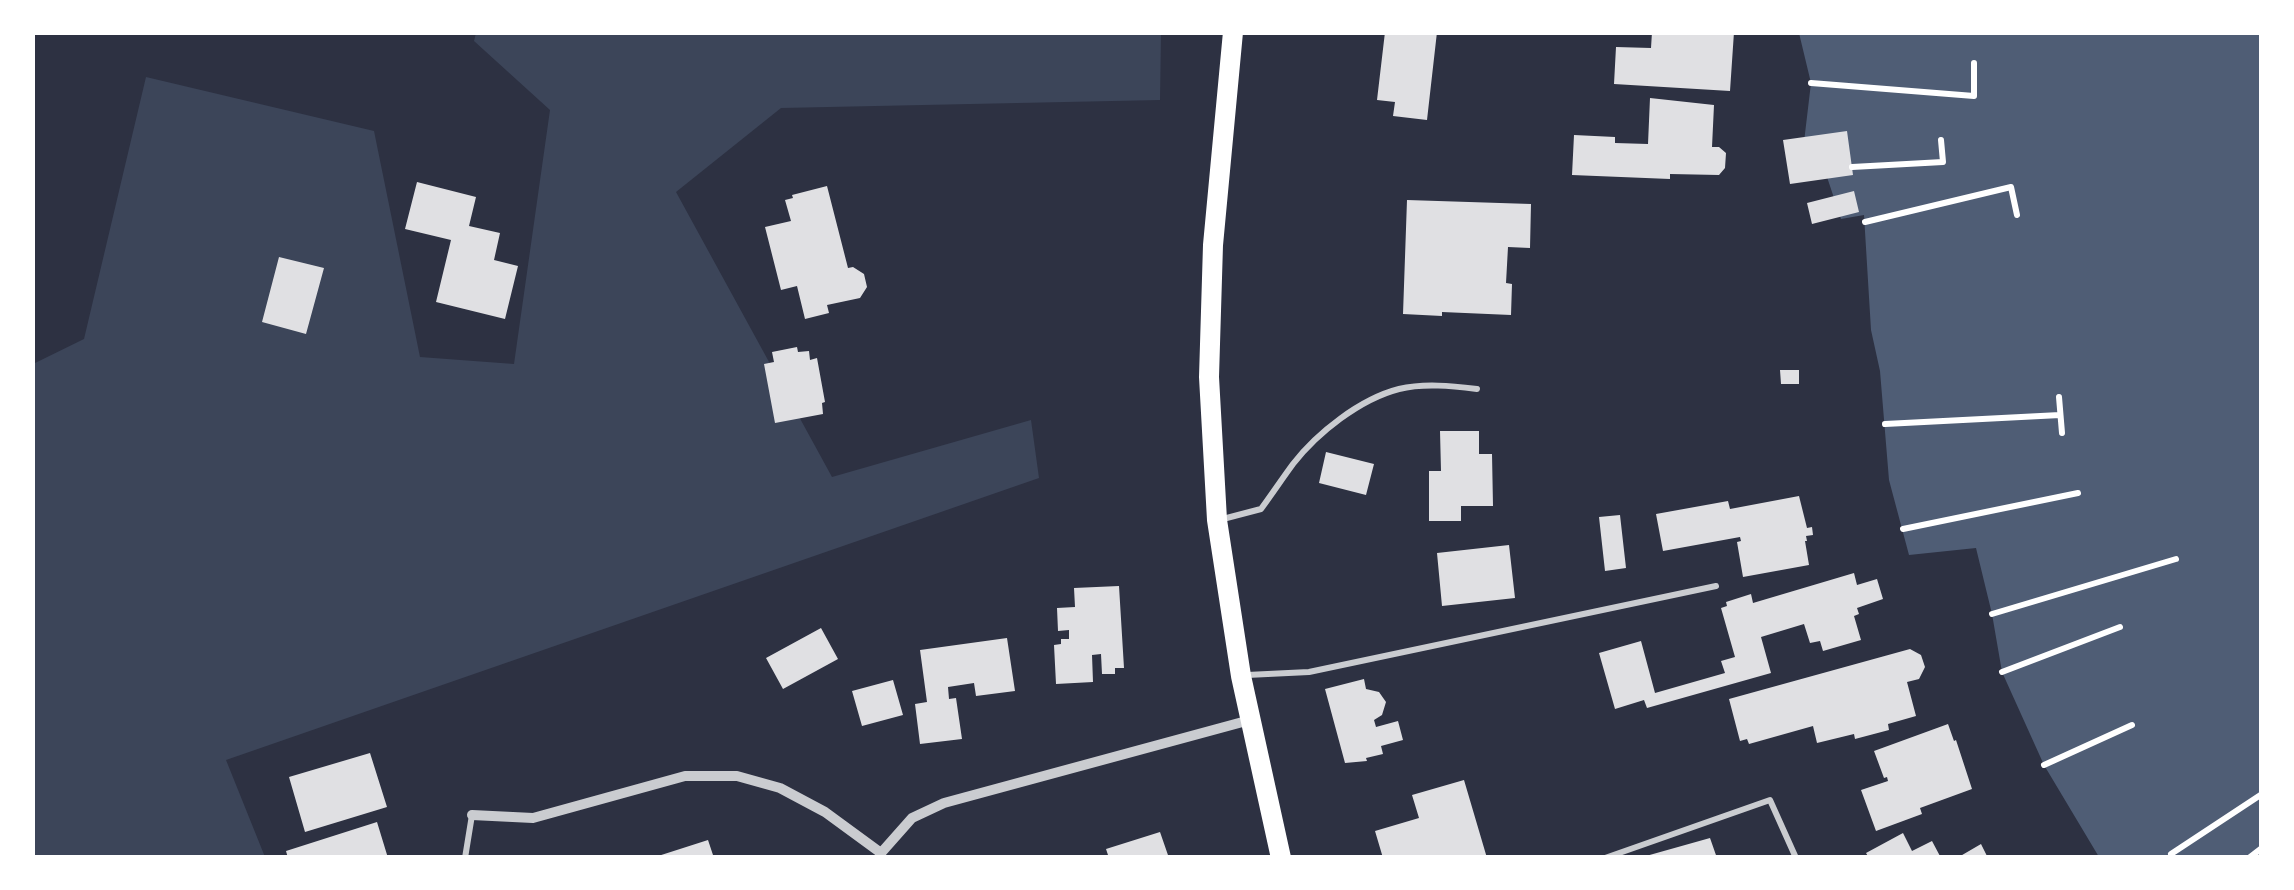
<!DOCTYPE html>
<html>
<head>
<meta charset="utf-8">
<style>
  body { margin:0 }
  #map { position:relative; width:2294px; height:890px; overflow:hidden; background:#2d3142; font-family:"IBM Plex Sans",sans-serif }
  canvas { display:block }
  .frame { position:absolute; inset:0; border:35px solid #fff; pointer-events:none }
</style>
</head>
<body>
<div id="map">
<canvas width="2294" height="890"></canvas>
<div class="frame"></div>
</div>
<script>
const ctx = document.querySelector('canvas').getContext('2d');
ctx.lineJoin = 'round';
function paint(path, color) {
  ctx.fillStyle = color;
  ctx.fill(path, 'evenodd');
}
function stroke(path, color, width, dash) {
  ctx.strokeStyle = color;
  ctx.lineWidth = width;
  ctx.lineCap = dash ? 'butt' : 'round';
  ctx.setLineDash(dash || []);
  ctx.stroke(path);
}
const green = new Path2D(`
  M 476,33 L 1161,33 L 1160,100 L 781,108 L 676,192 L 832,477 L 1031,420 L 1039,478 L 226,760 L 265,857 L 33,858 L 33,364 L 84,339 L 146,77 L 374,131 L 420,357 L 514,364 L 550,110 L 474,41 Z`);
const water = new Path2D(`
  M 1799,33 L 2261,33 L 2261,857 L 2197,858 L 2171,854 L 2167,858 L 2099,857 L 2044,765 L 2002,672 L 1992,614 L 1976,548 L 1909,555 L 1889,480 L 1880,371 L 1871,330 L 1864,215 L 1841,219 L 1824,168 L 1804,142 L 1811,83 Z`);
const building = new Path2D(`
  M 1385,32 L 1437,32 L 1427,120 L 1393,116 L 1395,102 L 1377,100 Z
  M 1652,32 L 1734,32 L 1730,91 L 1614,84 L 1616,47 L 1651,48 Z
  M 1650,98 L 1714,105 L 1712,147 L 1719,147 L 1726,153 L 1725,168 L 1719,175 L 1670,174 L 1670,179 L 1572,175 L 1574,135 L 1615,137 L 1615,143 L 1648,144 Z
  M 1847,131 L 1853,175 L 1790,184 L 1783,140 Z
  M 417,182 L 476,197 L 469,226 L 500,233 L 494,260 L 518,266 L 505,319 L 436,302 L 451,240 L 405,229 Z
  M 827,186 L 848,268 L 853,267 L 864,274 L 867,287 L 860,298 L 827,305 L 829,313 L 805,319 L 797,286 L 781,290 L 765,227 L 791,221 L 785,200 L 793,198 L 792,195 Z
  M 1854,191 L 1859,212 L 1812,224 L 1807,203 Z
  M 1407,200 L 1531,204 L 1530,248 L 1508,247 L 1506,283 L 1512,284 L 1511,315 L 1442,312 L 1442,316 L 1403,314 Z
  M 279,257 L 324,268 L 306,334 L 262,322 Z
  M 797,347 L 798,352 L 809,351 L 810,360 L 817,358 L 825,402 L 822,403 L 823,414 L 775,423 L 764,364 L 774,362 L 772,352 Z
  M 1780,370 L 1799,370 L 1799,384 L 1781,384 Z
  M 1440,431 L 1479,431 L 1479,454 L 1492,454 L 1493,506 L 1461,506 L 1461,521 L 1429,521 L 1429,471 L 1441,471 Z
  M 1326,452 L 1374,464 L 1366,495 L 1319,483 Z
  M 1799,496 L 1807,528 L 1812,527 L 1813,535 L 1806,536 L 1807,541 L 1805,541 L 1809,565 L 1743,577 L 1737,542 L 1741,541 L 1740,537 L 1663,551 L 1656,514 L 1728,501 L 1730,509 Z
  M 1620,515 L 1626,568 L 1605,571 L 1599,517 Z
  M 1509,545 L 1515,598 L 1442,606 L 1437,553 Z
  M 1854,573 L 1857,585 L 1877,579 L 1883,599 L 1857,608 L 1859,614 L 1854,616 L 1861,640 L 1823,651 L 1820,641 L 1810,643 L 1804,624 L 1761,637 L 1771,673 L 1647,708 L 1644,700 L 1615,709 L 1599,653 L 1641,641 L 1655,693 L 1725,673 L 1721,661 L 1735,657 L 1721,608 L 1727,606 L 1726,602 L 1751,594 L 1753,603 Z
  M 1119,586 L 1124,668 L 1115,668 L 1115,674 L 1102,674 L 1101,654 L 1092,655 L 1093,682 L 1056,684 L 1054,645 L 1061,644 L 1061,639 L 1069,639 L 1069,630 L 1058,631 L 1057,608 L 1075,607 L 1074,588 Z
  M 821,628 L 838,659 L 783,689 L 766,658 Z
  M 1007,638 L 1015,691 L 976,696 L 974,683 L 948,687 L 949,699 L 956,698 L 962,739 L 920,744 L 915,704 L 927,702 L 920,650 Z
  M 1910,649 L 1921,655 L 1925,667 L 1919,679 L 1907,682 L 1916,716 L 1888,724 L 1889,730 L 1855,739 L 1854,734 L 1817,743 L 1813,726 L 1749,744 L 1747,739 L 1740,741 L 1729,699 Z
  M 1364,679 L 1366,689 L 1379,692 L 1386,702 L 1382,715 L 1374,720 L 1376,727 L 1398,721 L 1403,740 L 1381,746 L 1383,754 L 1366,758 L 1367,761 L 1345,763 L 1325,689 Z
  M 893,680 L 903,715 L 862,726 L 852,691 Z
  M 1948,724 L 1954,741 L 1956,740 L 1972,789 L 1920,808 L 1922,814 L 1876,831 L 1861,790 L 1888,781 L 1887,777 L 1884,778 L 1874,751 Z
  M 370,753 L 387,807 L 305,832 L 289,777 Z
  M 1464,780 L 1487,858 L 1383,858 L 1375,831 L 1419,818 L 1412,795 Z
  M 377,822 L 388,858 L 288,858 L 286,851 Z
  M 1160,832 L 1169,858 L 1109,858 L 1106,849 Z
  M 1903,833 L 1912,851 L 1932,841 L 1941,858 L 1869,858 L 1866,853 Z
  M 1710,838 L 1717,858 L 1646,858 L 1646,856 Z
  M 708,840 L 714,858 L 655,858 L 655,857 Z
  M 1981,844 L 1988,858 L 1957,858 Z`);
const path = new Path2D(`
  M 1811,83 L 1974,96 L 1974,63
  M 1852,167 L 1943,162 L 1941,140
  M 1865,222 L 2011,187 L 2017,215
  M 2059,397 L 2062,433
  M 1885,424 L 2060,415
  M 1903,529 L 2078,493
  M 1992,614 L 2176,559
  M 2002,672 L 2120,627
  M 2044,765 L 2132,725
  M 2171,854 L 2262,794
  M 2249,858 L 2262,848`);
const service = new Path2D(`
  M 1219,520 L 1261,509 C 1272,494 1282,479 1293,464 C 1317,433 1360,399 1399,389 C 1424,383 1452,386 1477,389
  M 1247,675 L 1309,672 L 1716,586
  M 465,858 L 472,815
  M 1605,858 L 1770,800 L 1796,858`);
const minor = new Path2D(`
  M 472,815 L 533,818 L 685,776 L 737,776 L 780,788 L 825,812 L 881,853
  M 881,853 L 912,818 L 944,803 L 1250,720`);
const secondary = new Path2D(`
  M 1233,32 L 1213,245 L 1209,377 L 1217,520 L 1241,676 L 1281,858`);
paint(green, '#3c4559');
paint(water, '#4f5d75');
paint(building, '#e0e0e3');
stroke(path, '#fff', 6);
stroke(service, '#caccd0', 6);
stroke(minor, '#caccd0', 10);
stroke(secondary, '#fff', 20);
</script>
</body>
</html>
